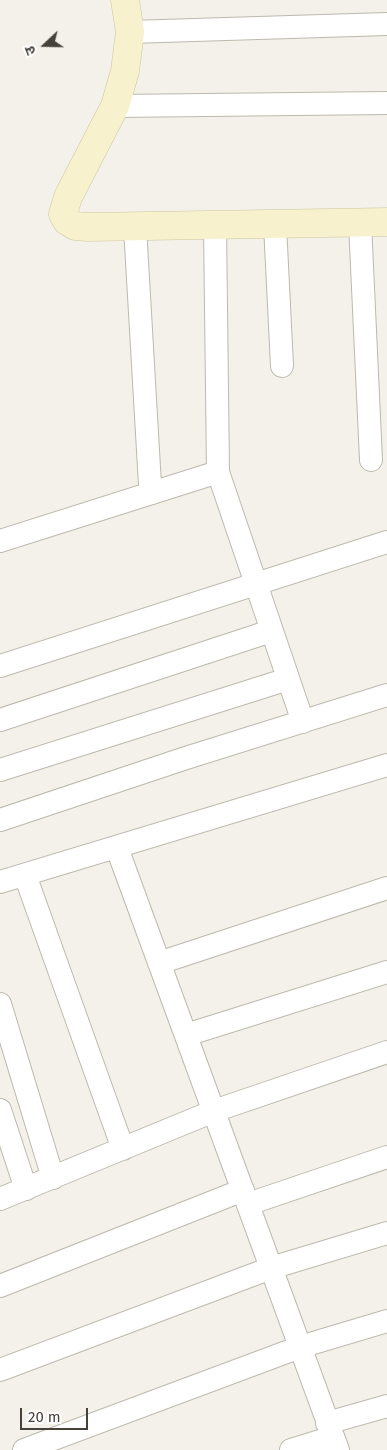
<!DOCTYPE html>
<html>
<head>
<meta charset="utf-8">
<style>
  body { margin:0 }
  #map { position:relative; width:387px; height:1450px; overflow:hidden; background:#f3f1ea; font-family:"Fira Sans","Noto Sans Devanagari",sans-serif }
  canvas { display:block }
  .north { position:absolute; left:20px; top:20px; width:50px; height:50px; -webkit-text-stroke:4px #fff; paint-order:stroke; rotate:249deg; font-size:14px; font-weight:700; line-height:20px; text-align:center; color:#464239 }
  .north::after { content:''; display:block; margin:auto; width:18px; height:22px; background:#464239; clip-path:polygon(50% 0,100% 100%,50% 72%,0 100%) }
  .scale { position:absolute; left:20px; top:1408px; width:68px; height:22px; box-sizing:border-box; border:2px solid #464239; border-top:0; padding-left:6px; font-size:15px; line-height:18px; white-space:nowrap; color:#464239; -webkit-text-stroke:4px #fff; paint-order:stroke }
</style>
</head>
<body>
<div id="map">
<canvas width="387" height="1450"></canvas>
<div class="north">उ</div>
<div class="scale">20 m</div>
</div>
<script>
const ctx = document.querySelector('canvas').getContext('2d');
ctx.lineJoin = 'round';
function stroke(path, color, width, dash) {
  ctx.strokeStyle = color;
  ctx.lineWidth = width;
  ctx.lineCap = dash ? 'butt' : 'round';
  ctx.setLineDash(dash || []);
  ctx.stroke(path);
}
const street = new Path2D(`
  M 130,32 L 387,24
  M 115,106 L 387,103
  M 360,223 L 371,460
  M 215,225 L 218,472 L 303,722
  M 275,225 L 282,366
  M 135,227 L 150,485 L 152,493
  M 0,541 L 218,472
  M 0,666 L 387,542
  M 0,720 L 271,631
  M 0,770 L 288,679
  M 0,820 L 186,758 L 387,695
  M 117,848 L 338,1450
  M 25,875 L 123,1149
  M 0,882 L 387,765
  M 159,963 L 387,888
  M 0,1004 L 53,1178
  M 186,1035 L 387,972
  M 0,1110 L 26,1189
  M 0,1199 L 214,1111 L 387,1052
  M 248,1204 L 387,1157
  M 0,1286 L 243,1190
  M 0,1370 L 271,1268 L 387,1233
  M 327,1423 L 387,1406
  M 24,1450 L 300,1347 L 387,1321
  M 291,1450 L 333,1437`);
const secondary = new Path2D(`
  M 125,0 L 130,32 L 125,71 L 115,106 L 68,197 L 63,214 L 67,221 L 75,226 L 88,227 L 387,222`);
stroke(street, '#bdb9ad', 24);
stroke(secondary, '#cdc59f', 29);
stroke(street, '#fff', 22);
stroke(secondary, '#f8f1ce', 28);
</script>
</body>
</html>
